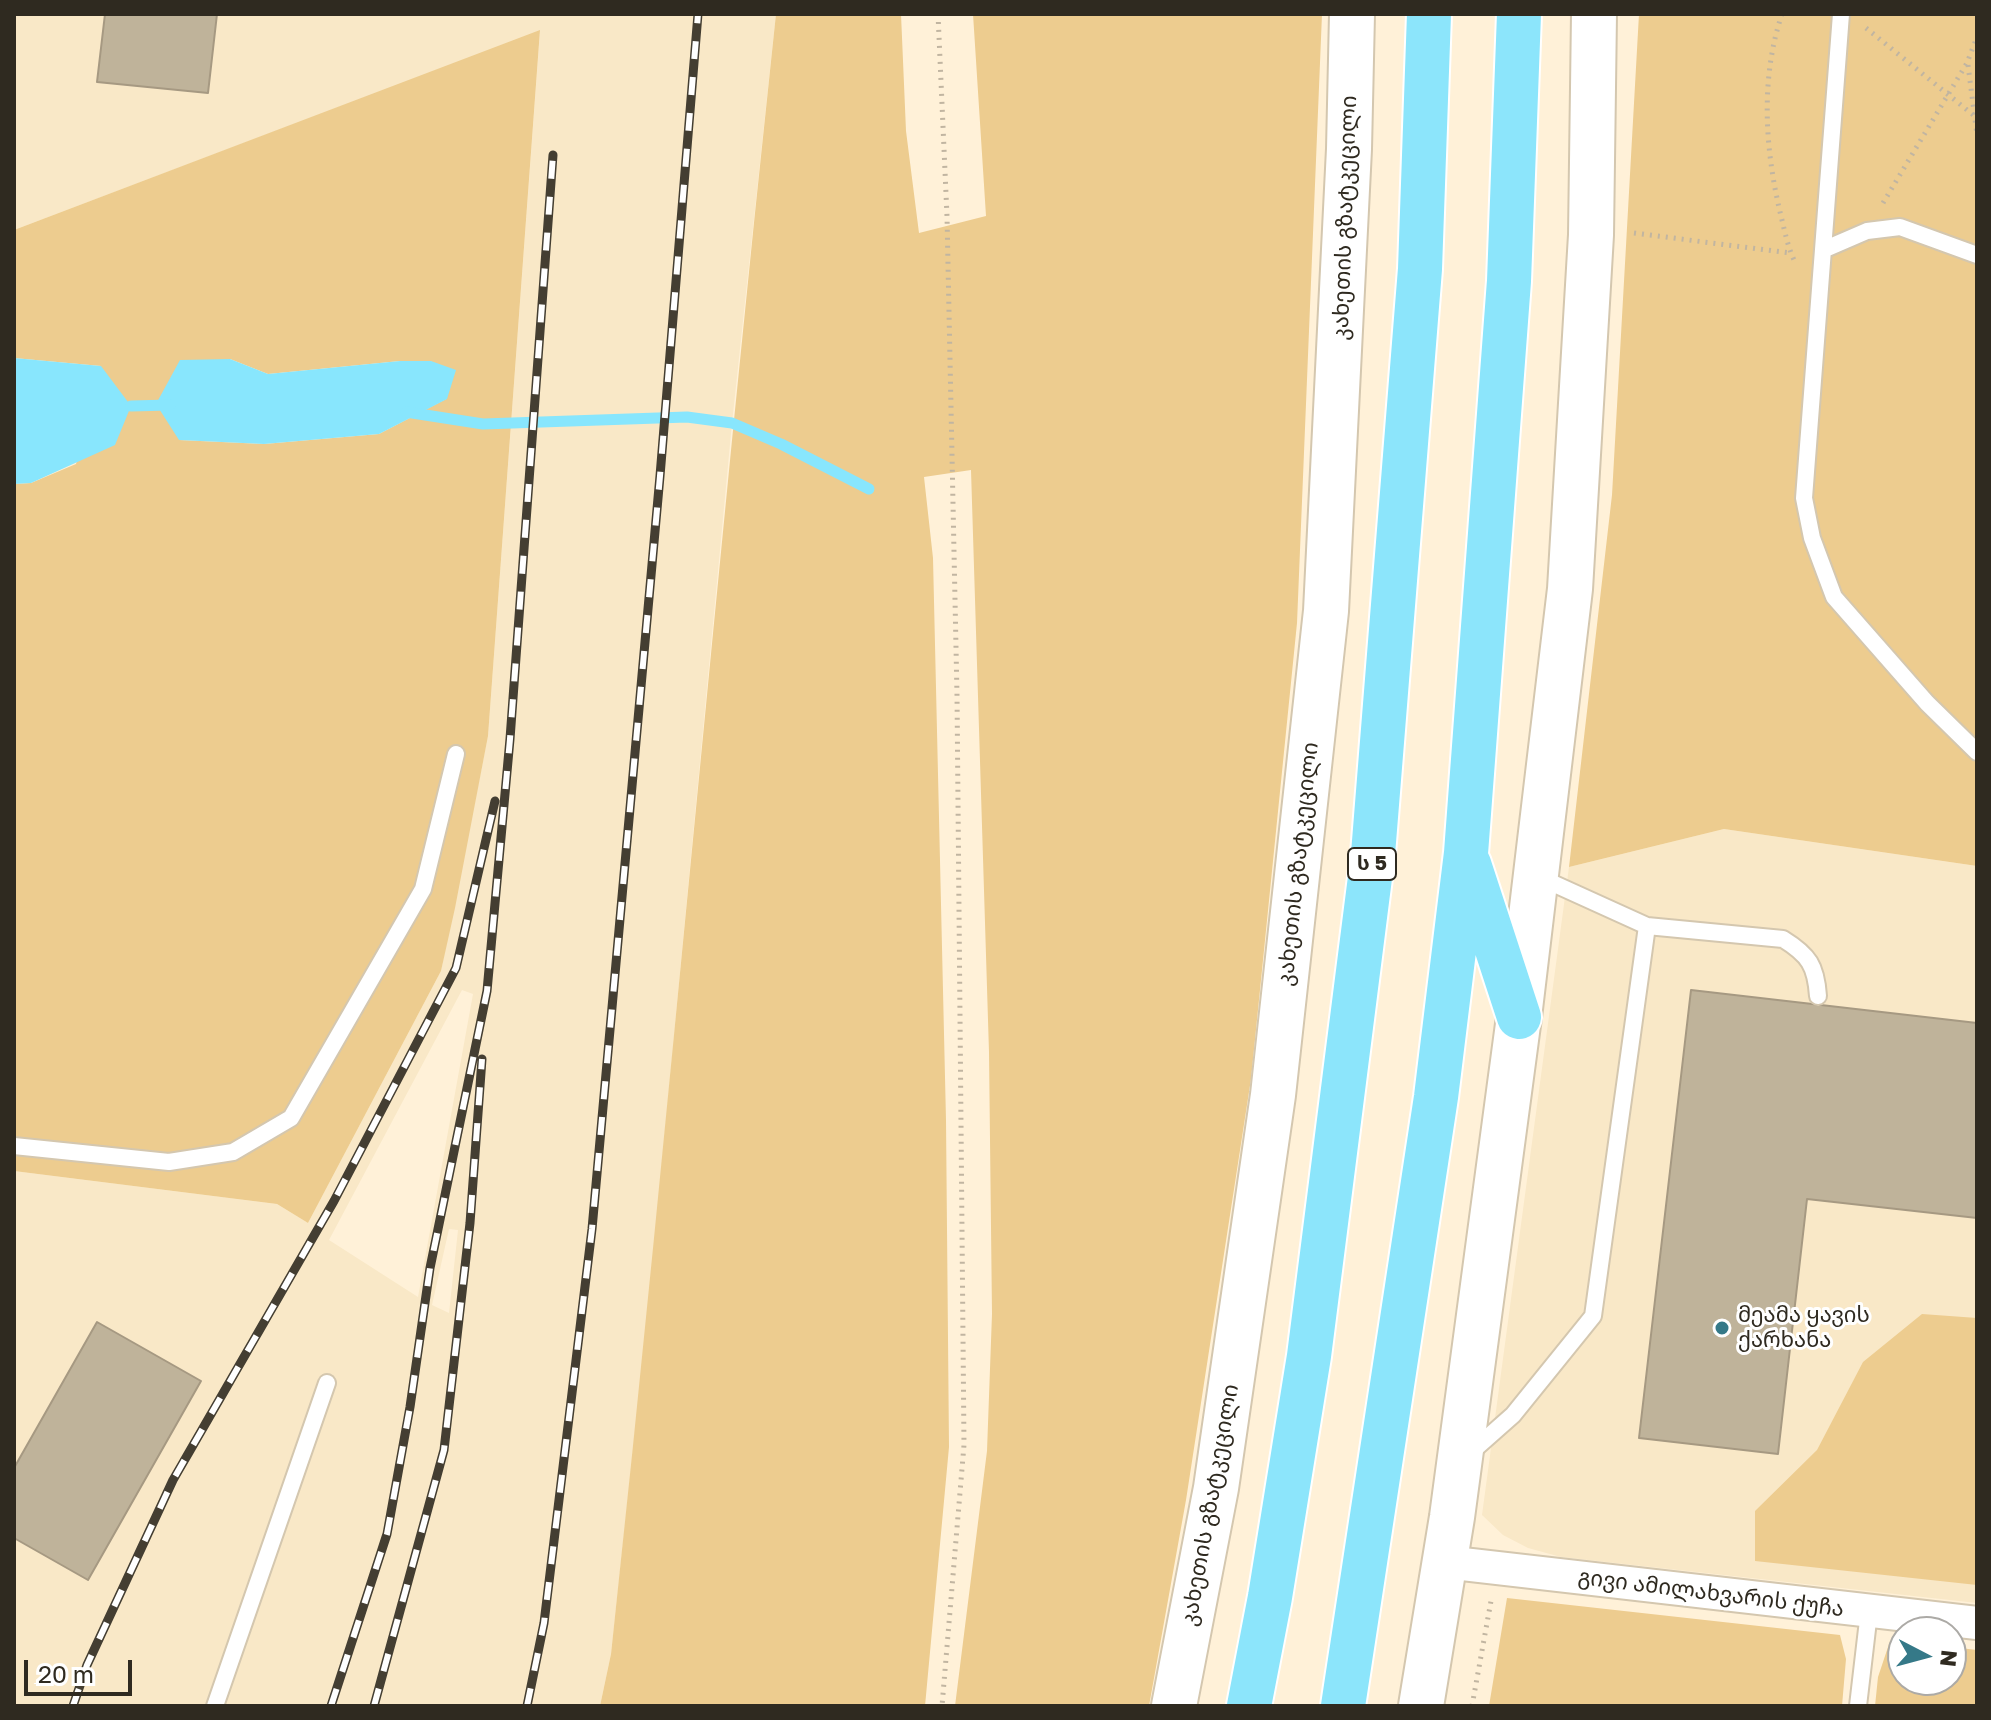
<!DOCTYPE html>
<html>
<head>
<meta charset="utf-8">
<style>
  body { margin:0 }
  #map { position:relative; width:1991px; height:1720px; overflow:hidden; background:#fff1d8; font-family:"Golos Text",sans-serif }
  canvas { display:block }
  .frame { position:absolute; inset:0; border:16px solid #2f2a20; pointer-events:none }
  .north { position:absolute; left:1887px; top:1616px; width:80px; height:80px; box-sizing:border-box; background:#fff; border:2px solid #acaaa6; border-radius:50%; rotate:96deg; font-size:22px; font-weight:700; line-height:32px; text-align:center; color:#2f2a20 }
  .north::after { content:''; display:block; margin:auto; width:28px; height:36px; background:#357988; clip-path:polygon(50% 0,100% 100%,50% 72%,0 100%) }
  .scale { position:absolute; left:24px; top:1660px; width:108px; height:36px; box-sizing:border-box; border:4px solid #2f2a20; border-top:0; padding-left:10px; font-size:24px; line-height:28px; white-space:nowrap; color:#2f2a20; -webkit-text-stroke:6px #fff; paint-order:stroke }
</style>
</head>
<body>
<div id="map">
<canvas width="1991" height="1720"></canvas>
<div class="frame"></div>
<div class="north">N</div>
<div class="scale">20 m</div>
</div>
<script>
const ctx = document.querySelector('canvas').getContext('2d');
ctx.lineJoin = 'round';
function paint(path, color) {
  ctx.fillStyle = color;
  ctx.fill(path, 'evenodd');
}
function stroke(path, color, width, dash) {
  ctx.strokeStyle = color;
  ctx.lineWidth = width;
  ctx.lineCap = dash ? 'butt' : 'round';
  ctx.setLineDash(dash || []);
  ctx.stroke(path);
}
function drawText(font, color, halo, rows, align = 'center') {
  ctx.font = font + ' "Golos Text","Noto Sans Georgian",sans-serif';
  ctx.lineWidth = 6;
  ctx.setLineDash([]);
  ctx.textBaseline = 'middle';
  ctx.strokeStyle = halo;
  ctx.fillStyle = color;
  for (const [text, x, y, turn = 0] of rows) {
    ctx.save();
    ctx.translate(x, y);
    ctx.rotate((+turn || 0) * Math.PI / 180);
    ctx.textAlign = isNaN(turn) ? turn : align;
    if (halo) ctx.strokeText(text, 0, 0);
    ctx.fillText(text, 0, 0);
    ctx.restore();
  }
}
const built = new Path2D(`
  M 14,14 L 776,14 L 732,423 L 647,1322 L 611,1654 L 600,1706 L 14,1706 L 14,1171 L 277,1204 L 308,1223 L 441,971 L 488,736 L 540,31 L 14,230 ZM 462,990 L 473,994 L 418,1297 L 329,1240 ZM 449,1229 L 458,1230 L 449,1313 L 432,1305 Z
  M 1724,829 L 1977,866 L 1977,1603 L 1561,1557 L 1528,1548 L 1503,1535 L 1482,1515 L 1569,867 Z`);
const green = new Path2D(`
  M 776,14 L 901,14 L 906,131 L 919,233 L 986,216 L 973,14 L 1322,14 L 1297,623 L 1251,1079 L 1186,1500 L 1149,1706 L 955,1706 L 987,1451 L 992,1314 L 989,1052 L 971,470 L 924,477 L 933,558 L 946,1120 L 949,1447 L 925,1706 L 600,1706 L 611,1654 C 670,1108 717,560 776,14 Z
  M 1639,14 L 1977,14 L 1977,866 L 1724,829 L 1569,867 L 1612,495 Z
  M 540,30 L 488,736 L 455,908 L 441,971 L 308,1223 L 277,1204 L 14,1171 L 14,484 L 31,483 L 76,464 L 101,366 L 14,358 L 14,230 ZM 230,359 L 268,374 L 400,361 L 431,361 L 446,399 L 379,434 L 264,444 L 179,440 Z
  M 1922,1314 L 1977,1318 L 1977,1585 L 1755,1561 L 1755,1511 L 1817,1450 L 1863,1362 Z
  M 1507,1598 L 1840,1635 L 1846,1659 L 1842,1706 L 1489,1706 Z
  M 1890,1641 L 1903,1642 L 1903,1680 L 1951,1680 L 1951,1647 L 1977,1650 L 1977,1706 L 1875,1706 L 1878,1677 Z`);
const water = new Path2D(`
  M 14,358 L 101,366 L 131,406 L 115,445 L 31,483 L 14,484 Z
  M 230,359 L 268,374 L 400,361 L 431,361 L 456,370 L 447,399 L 379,434 L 264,444 L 179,440 L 156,404 L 180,360 Z`);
const stream = new Path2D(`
  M 131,406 L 170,405
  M 406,412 L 483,424 L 687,417 L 732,423 L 781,444 L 869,489`);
const building = new Path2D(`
  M 105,14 L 217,14 L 208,93 L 97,82 Z
  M 1691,990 L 1977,1023 L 1977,1218 L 1807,1199 L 1778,1454 L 1639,1438 Z
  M 97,1322 L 201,1381 L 88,1580 L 14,1538 L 14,1468 Z`);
const path = new Path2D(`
  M 938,14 L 947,216 L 957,695 L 964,1445 L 942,1706
  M 1782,14 C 1760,79 1765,150 1781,216 C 1785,232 1788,249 1796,264
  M 1866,28 L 1977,118
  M 1968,65 L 1977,135
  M 1883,203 L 1967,63 L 1977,37
  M 1634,233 L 1790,253
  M 1472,1706 L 1491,1601`);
const lane = new Path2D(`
  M 1841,14 L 1804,498 L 1812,538 L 1834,597 L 1927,703 L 1977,752
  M 1823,250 L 1867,231 L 1900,227 L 1977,255
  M 1647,926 L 1783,939 C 1809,955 1816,966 1818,996
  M 14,1146 L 169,1162 L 233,1152 L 291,1118 L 423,889 L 456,754
  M 1470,1453 L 1513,1415 L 1593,1316 L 1647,926 L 1539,877
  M 215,1706 L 327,1383
  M 1858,1706 L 1869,1612`);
const street = new Path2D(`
  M 1445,1562 L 1977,1623`);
const secondary = new Path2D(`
  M 1174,1706 L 1216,1488 L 1273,1095 L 1326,611 L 1349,149 L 1352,14
  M 1421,1706 L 1452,1517 L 1519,1017 L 1570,589 L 1591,235 L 1594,14`);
const highway = new Path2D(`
  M 1469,864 L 1519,1017
  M 1249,1706 L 1270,1597 L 1309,1356 L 1373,854 L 1420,269 L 1429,14
  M 1343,1706 L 1436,1097 L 1466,853 L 1509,281 L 1519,14`);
const rail = new Path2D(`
  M 73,1706 L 87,1665 L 173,1480 L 334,1201 L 456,968 L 495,801
  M 331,1706 L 387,1534 L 410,1407 L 430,1268 L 487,991 L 510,739 L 553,155
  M 374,1706 L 444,1450 L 470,1223 L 482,1059
  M 527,1706 L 544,1623 L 592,1229 L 660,476 L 698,14`);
const markers = [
  [1722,1328,8,"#357988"]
];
const shields = [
  [1372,864,48]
];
const shieldNames = [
  ["ს 5",1372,864]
];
const streetNames = [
  ["კახეთის გზატკეცილი",1345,218,-88],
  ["კახეთის გზატკეცილი",1298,864,-84],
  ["კახეთის გზატკეცილი",1210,1505,-80],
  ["გივი ამილახვარის ქუჩა",1711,1593,7]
];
const poiNames = [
  ["მეამა ყავის",1738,1315],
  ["ქარხანა",1738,1340]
];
paint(built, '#f9e8c7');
paint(green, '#edcc8f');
paint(water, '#88e6fd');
stroke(stream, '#88e6fd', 11);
paint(building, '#bfb39a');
stroke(building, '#a69982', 2);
stroke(lane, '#d4c7af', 20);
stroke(street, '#d4c7af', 36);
stroke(secondary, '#d4c7af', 48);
stroke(highway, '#fff', 48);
stroke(path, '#c1b5a1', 5, [2, 6]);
stroke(lane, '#fff', 16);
stroke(street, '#fff', 32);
stroke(secondary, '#fff', 44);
stroke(highway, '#8ce5fb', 44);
stroke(rail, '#443e32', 9);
stroke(rail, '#fff', 6, [18]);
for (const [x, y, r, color] of markers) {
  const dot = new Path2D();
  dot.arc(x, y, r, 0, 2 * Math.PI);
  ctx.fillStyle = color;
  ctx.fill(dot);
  stroke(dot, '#fff', 3);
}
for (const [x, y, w] of shields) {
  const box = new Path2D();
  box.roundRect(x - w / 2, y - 16, w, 32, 6);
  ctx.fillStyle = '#fff';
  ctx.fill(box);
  stroke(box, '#2f2a20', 2);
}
drawText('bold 20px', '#2f2a20', null, shieldNames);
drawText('22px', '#2f2a20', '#fff', streetNames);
drawText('22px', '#2f2a20', '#fff', poiNames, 'left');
</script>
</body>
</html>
